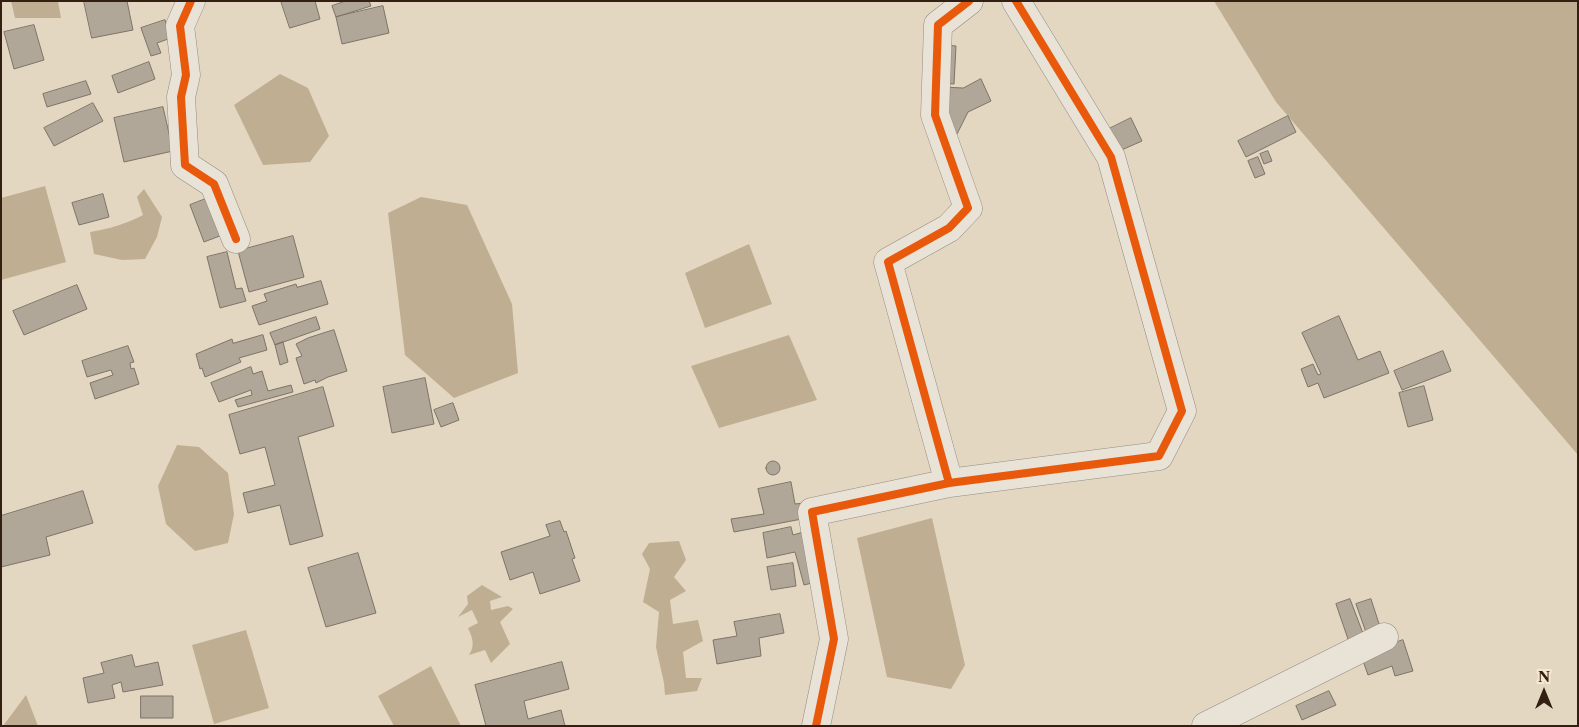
<!DOCTYPE html>
<html>
<head>
<meta charset="utf-8">
<style>
  body { margin:0 }
  #map { position:relative; width:1579px; height:727px; overflow:hidden; background:#e3d7c1; font-family:"Libre Caslon Text",serif }
  canvas { display:block }
  .frame { position:absolute; inset:0; border:2px solid #332013; pointer-events:none }
  .north { position:absolute; left:1519px; top:667px; width:50px; height:50px; -webkit-text-stroke:4px #f6e8ce; paint-order:stroke; rotate:0deg; font-size:14px; font-weight:700; line-height:20px; text-align:center; color:#332013 }
  .north::after { content:''; display:block; margin:auto; width:18px; height:22px; background:#332013; clip-path:polygon(50% 0,100% 100%,50% 72%,0 100%) }
</style>
</head>
<body>
<div id="map">
<canvas width="1579" height="727"></canvas>
<div class="frame"></div>
<div class="north">N</div>
</div>
<script>
const ctx = document.querySelector('canvas').getContext('2d');
ctx.lineJoin = 'round';
function paint(path, color) {
  ctx.fillStyle = color;
  ctx.fill(path, 'evenodd');
}
function stroke(path, color, width, dash) {
  ctx.strokeStyle = color;
  ctx.lineWidth = width;
  ctx.lineCap = dash ? 'butt' : 'round';
  ctx.setLineDash(dash || []);
  ctx.stroke(path);
}
const water = new Path2D(`
  M 11,1 L 58,1 L 61,18 L 15,18 Z
  M 1214,1 L 1578,1 L 1578,455 L 1276,102 Z
  M 280,74 L 308,88 L 329,136 L 310,162 L 263,165 L 234,105 Z
  M 45,186 L 66,262 L 1,280 L 1,198 Z
  M 144,189 L 162,217 L 157,237 L 145,259 L 122,260 L 94,254 L 90,232 C 109,229 126,224 143,215 L 137,197 Z
  M 421,197 L 467,205 L 512,304 L 518,373 L 454,398 L 405,355 L 388,213 Z
  M 749,244 L 772,304 L 705,328 L 685,273 Z
  M 789,335 L 817,400 L 719,428 L 691,366 Z
  M 177,445 L 199,447 L 228,473 L 234,514 L 228,543 L 195,551 L 166,524 L 158,486 Z
  M 932,518 L 965,665 L 951,689 L 887,677 L 857,538 Z
  M 679,541 L 686,560 L 674,577 L 686,591 L 670,600 L 673,624 L 698,620 L 703,641 L 683,652 L 686,678 L 702,678 L 697,691 L 665,695 L 664,683 L 656,647 L 659,612 L 643,602 L 650,569 L 642,554 L 649,543 Z
  M 482,585 L 502,597 L 490,601 L 491,610 L 508,606 L 513,609 L 500,622 L 510,644 L 491,663 L 485,650 L 469,655 C 475,646 473,638 468,628 L 478,623 L 472,610 L 458,617 L 468,604 L 467,596 Z
  M 246,630 L 269,708 L 214,724 L 192,645 Z
  M 431,666 L 461,726 L 394,726 L 378,696 Z
  M 26,695 L 38,726 L 3,726 Z`);
const building = new Path2D(`
  M 84,1 L 127,1 L 133,30 L 92,38 Z
  M 281,1 L 315,1 L 320,19 L 290,28 Z
  M 346,1 L 369,1 L 371,6 L 336,17 L 332,6 Z
  M 383,6 L 389,33 L 342,44 L 336,17 Z
  M 165,20 L 171,38 L 157,43 L 161,53 L 151,56 L 141,28 Z
  M 34,25 L 44,60 L 14,69 L 4,32 Z
  M 943,45 L 956,46 L 954,84 L 941,83 Z
  M 149,62 L 155,79 L 118,93 L 112,76 Z
  M 981,79 L 991,101 L 968,112 L 957,134 L 948,137 L 942,87 L 963,88 Z
  M 86,81 L 91,94 L 47,107 L 43,94 Z
  M 93,103 L 103,121 L 54,146 L 44,128 Z
  M 163,107 L 173,151 L 124,162 L 114,118 Z
  M 1288,116 L 1296,132 L 1246,157 L 1238,141 Z
  M 1131,118 L 1142,141 L 1117,152 L 1107,130 Z
  M 1268,151 L 1272,161 L 1264,164 L 1260,154 Z
  M 1258,157 L 1265,174 L 1255,178 L 1248,161 Z
  M 103,194 L 109,217 L 79,225 L 72,203 Z
  M 216,195 L 230,232 L 204,242 L 190,205 Z
  M 293,236 L 304,277 L 249,292 L 238,251 Z
  M 227,252 L 236,289 L 242,288 L 246,301 L 220,308 L 207,257 Z
  M 321,281 L 328,304 L 259,325 L 252,306 L 267,301 L 264,294 L 296,284 L 297,287 Z
  M 77,285 L 87,309 L 24,335 L 13,311 Z
  M 1339,316 L 1358,360 L 1380,351 L 1389,373 L 1324,398 L 1318,383 L 1308,387 L 1301,369 L 1313,364 L 1318,375 L 1321,374 L 1302,333 Z
  M 316,317 L 320,329 L 275,345 L 270,333 Z
  M 334,330 L 347,371 L 328,377 L 316,383 L 315,380 L 304,384 L 296,358 L 302,356 L 296,344 L 308,338 Z
  M 263,335 L 267,350 L 239,358 L 241,362 L 205,377 L 202,368 L 200,369 L 196,354 L 232,339 L 233,343 Z
  M 283,342 L 288,362 L 280,365 L 275,345 Z
  M 128,346 L 134,362 L 130,363 L 131,369 L 134,368 L 139,384 L 95,399 L 90,383 L 113,375 L 111,370 L 87,377 L 82,361 Z
  M 1443,351 L 1451,371 L 1402,390 L 1394,371 Z
  M 251,367 L 253,374 L 262,371 L 268,391 L 291,385 L 293,392 L 238,407 L 235,400 L 252,395 L 251,390 L 219,402 L 211,383 Z
  M 425,378 L 434,424 L 392,433 L 383,387 Z
  M 1424,386 L 1433,420 L 1408,427 L 1399,393 Z
  M 323,387 L 334,426 L 298,437 L 323,536 L 290,545 L 280,505 L 248,513 L 243,493 L 275,485 L 265,447 L 240,454 L 229,415 Z
  M 453,403 L 459,420 L 441,427 L 434,410 Z
  M766 468a7 7 0 1 1 14 0a7 7 0 1 1-14 0Z
  M 791,482 L 795,504 L 804,503 L 807,518 L 734,532 L 731,519 L 764,514 L 758,489 Z
  M 83,491 L 93,523 L 46,537 L 50,555 L 1,567 L 1,516 Z
  M 560,521 L 564,532 L 566,531 L 575,558 L 572,559 L 580,581 L 540,594 L 533,572 L 510,580 L 501,552 L 550,536 L 546,525 Z
  M 791,527 L 793,535 L 807,531 L 820,581 L 804,585 L 795,552 L 767,558 L 763,533 Z
  M 358,553 L 376,613 L 326,627 L 308,568 Z
  M 793,563 L 796,586 L 771,590 L 767,567 Z
  M 1350,599 L 1364,636 L 1349,642 L 1336,604 Z
  M 1371,599 L 1382,633 L 1368,638 L 1356,604 Z
  M 780,614 L 784,633 L 759,638 L 761,656 L 717,664 L 713,640 L 737,636 L 734,622 Z
  M 1403,640 L 1413,671 L 1395,676 L 1392,666 L 1368,675 L 1361,655 Z
  M 132,655 L 135,667 L 158,662 L 163,685 L 123,692 L 121,682 L 112,685 L 115,698 L 88,703 L 83,678 L 104,673 L 101,663 Z
  M 562,662 L 569,689 L 524,701 L 528,719 L 561,710 L 565,726 L 486,726 L 475,685 Z
  M 1329,691 L 1336,705 L 1302,720 L 1296,706 Z
  M 141,696 L 173,696 L 173,718 L 141,718 Z`);
const minor = new Path2D(`
  M 191,1 L 180,26 L 186,75 L 181,97 L 185,165 L 214,184 L 236,239
  M 969,1 L 938,25 L 935,115 L 968,208 L 949,228 L 888,262 L 949,483 L 1159,456 L 1182,411 L 1111,157 L 1016,1
  M 816,726 L 834,639 L 812,512 L 949,483
  M 1206,726 L 1384,637`);
const cycleway = new Path2D(`
  M 191,1 L 180,26 L 186,75 L 181,97 L 185,165 L 214,184 L 236,239
  M 969,1 L 938,25 L 935,115 L 968,208 L 949,228 L 888,262 L 949,483 L 1159,456 L 1182,411 L 1111,157 L 1016,1
  M 816,726 L 834,639 L 812,512 L 949,483`);
paint(water, '#bfae91');
paint(building, '#b0a798');
stroke(building, '#7d7367', 1);
stroke(minor, '#958c7e', 29);
stroke(minor, '#e8e2d7', 28);
stroke(cycleway, '#e8590c', 8);
</script>
</body>
</html>
